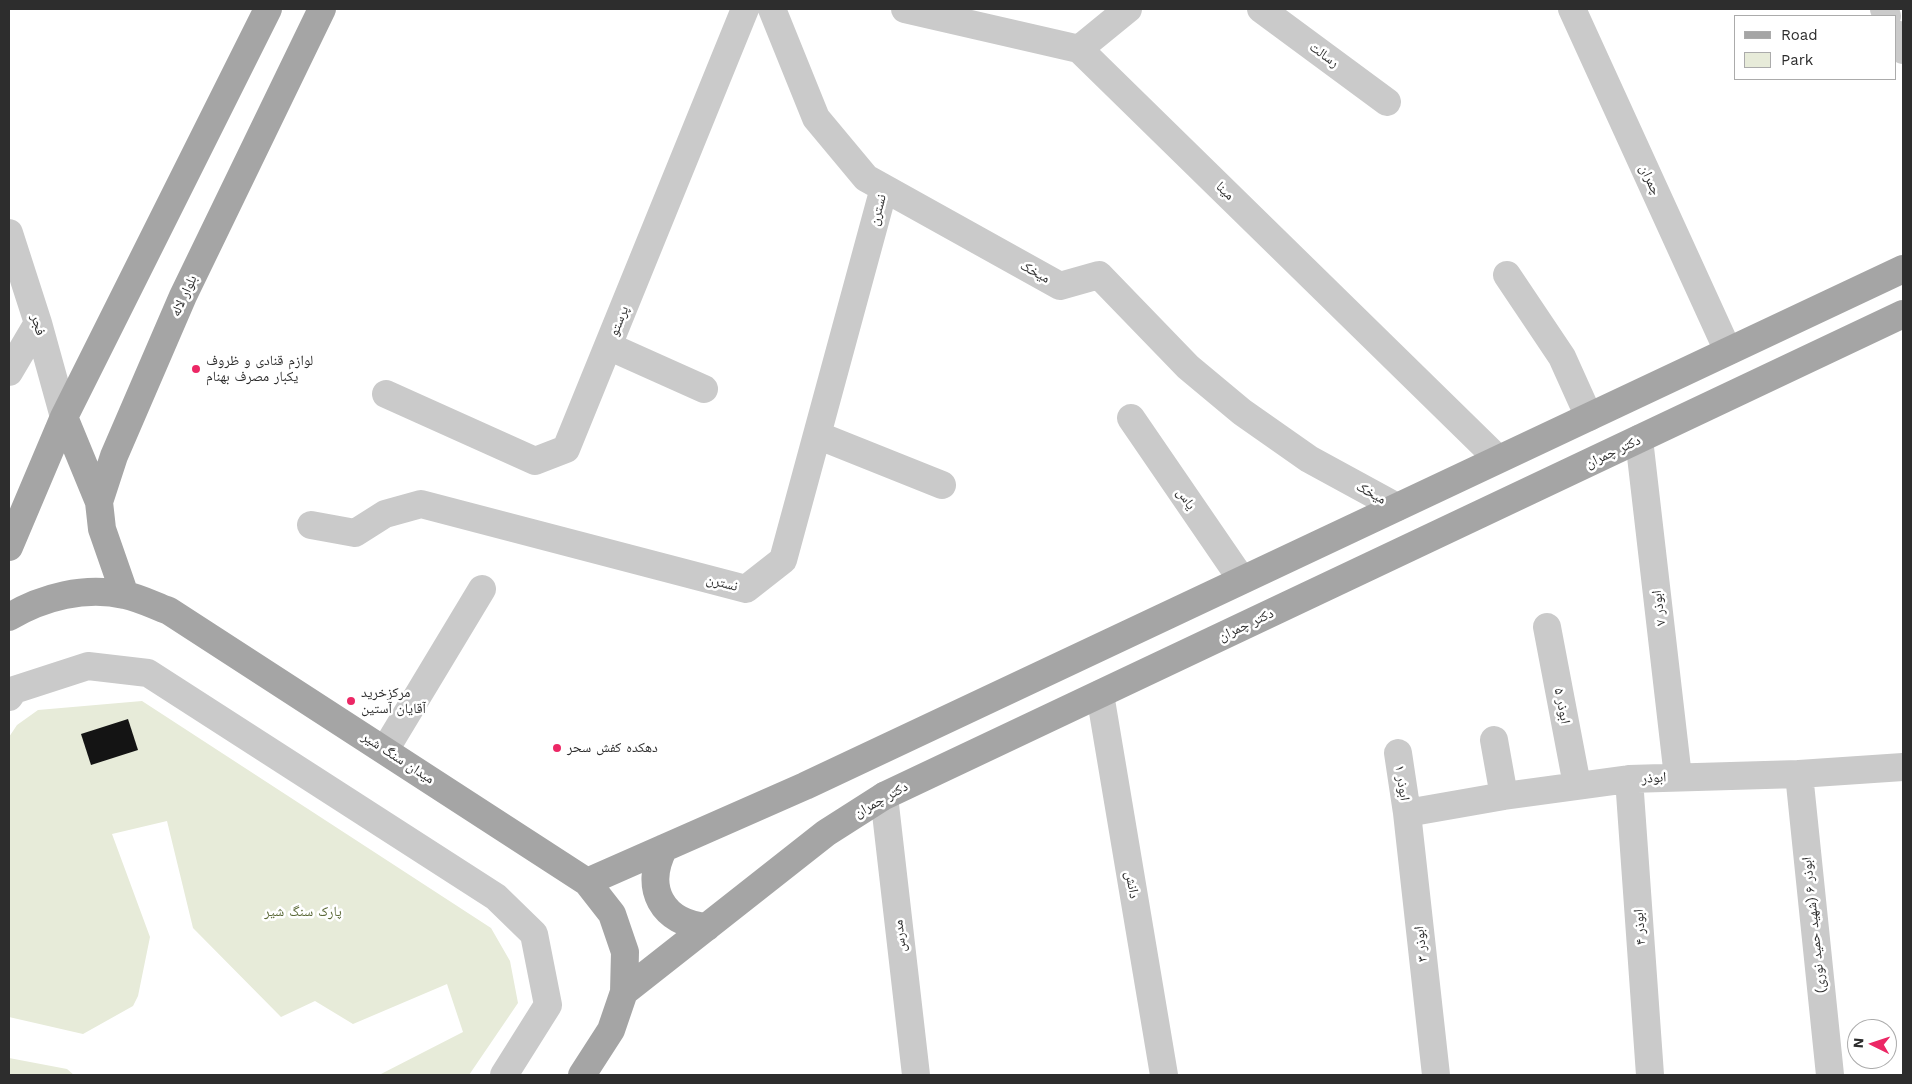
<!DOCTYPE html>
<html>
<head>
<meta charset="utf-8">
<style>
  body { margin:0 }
  #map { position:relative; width:1912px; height:1084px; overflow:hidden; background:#fff; font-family:"Work Sans",sans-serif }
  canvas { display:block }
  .frame { position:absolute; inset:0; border:10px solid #2d2d2d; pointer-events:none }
  .legend { position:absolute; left:1734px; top:15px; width:162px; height:65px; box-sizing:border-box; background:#fff; border:1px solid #ababab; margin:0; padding:6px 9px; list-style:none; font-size:15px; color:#2d2d2d }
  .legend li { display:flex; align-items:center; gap:10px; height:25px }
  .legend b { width:25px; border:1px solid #ababab }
  .north { position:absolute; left:1847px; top:1019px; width:50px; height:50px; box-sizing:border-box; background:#fff; border:1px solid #ababab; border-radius:50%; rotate:274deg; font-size:14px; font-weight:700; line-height:20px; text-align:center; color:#2d2d2d }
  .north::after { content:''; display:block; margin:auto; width:18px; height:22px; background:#ec2765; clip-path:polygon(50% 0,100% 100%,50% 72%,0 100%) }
</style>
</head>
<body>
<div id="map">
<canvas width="1912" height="1084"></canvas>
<div class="frame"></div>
<ul class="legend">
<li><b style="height:6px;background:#a5a5a5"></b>Road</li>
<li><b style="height:14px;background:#e7ebd9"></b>Park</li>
</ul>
<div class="north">N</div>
</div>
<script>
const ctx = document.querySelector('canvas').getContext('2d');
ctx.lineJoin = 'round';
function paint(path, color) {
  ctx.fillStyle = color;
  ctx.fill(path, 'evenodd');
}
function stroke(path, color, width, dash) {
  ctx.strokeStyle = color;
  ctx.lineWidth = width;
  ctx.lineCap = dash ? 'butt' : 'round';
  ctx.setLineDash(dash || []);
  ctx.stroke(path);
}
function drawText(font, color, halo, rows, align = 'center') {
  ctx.font = font + ' "Work Sans","Noto Naskh Arabic",sans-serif';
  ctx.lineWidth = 5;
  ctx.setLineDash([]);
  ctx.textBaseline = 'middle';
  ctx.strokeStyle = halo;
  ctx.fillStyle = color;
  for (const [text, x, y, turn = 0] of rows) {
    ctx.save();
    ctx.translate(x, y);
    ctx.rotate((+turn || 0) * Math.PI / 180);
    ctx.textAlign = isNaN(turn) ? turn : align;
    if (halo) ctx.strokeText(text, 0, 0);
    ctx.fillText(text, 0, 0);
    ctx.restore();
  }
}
const green = new Path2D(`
  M 142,701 L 491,928 L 510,961 L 518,1003 L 469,1075 L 379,1075 L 463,1032 L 447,984 L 353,1024 L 315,1001 L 281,1017 L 193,928 L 167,821 L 112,834 L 150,937 L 138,996 L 133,1006 L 83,1034 L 9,1017 L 9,737 L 17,725 L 38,710 Z
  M 9,1058 L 67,1069 L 74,1075 L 9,1075 Z`);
const building = new Path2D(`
  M 128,719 L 138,750 L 91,765 L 81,734 Z`);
const minor = new Path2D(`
  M 772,9 L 816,118 L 866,178 L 1060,286 L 1099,275 L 1188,367 L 1242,412 L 1309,459 L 1397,507
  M 905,9 L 1079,49 L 1498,459
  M 1261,9 L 1387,102
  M 1572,9 L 1728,351
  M 1884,9 L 1887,16
  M 1896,34 L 1903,50
  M 1079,49 L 1128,9
  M 9,233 L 38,323 L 64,417
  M 1507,275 L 1562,357 L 1589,417
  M 608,346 L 704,389
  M 9,372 L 38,323
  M 386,394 L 535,461 L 566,449 L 745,9
  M 1131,418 L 1242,580
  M 817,435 L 942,485
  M 1639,439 L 1678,777
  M 311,525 L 355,533 L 385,514 L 421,504 L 746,589 L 783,560 L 884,188
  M 1547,627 L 1577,785
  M 1100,694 L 1164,1075
  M 9,697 L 14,690 L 88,666 L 148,673 L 496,897 L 534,934 L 548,1005 L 504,1075
  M 1494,740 L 1504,796
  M 385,750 L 482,589
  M 1398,753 L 1407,813 L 1436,1075
  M 1799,774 L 1830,1075
  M 1629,779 L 1650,1075
  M 884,796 L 916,1075
  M 1407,813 L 1504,796 L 1629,779 L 1799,774 L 1903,767`);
const major = new Path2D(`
  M 64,417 L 99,502
  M 9,547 L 64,417 L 268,9
  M 125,595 L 102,529 L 99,502 L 114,456 L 183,296 L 322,9
  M 9,617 C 43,597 85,586 125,595 C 140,598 155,606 169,611 L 587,882 L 612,914 L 625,952 L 624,992 L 611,1030 L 582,1075
  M 664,848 C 643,888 662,923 707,927
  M 587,882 L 805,786 L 1903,269
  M 624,992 L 826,833 L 884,796 L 1903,314`);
const markers = [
  [196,369,5,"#ec2765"],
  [351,701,5,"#ec2765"],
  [557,748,5,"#ec2765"]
];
const streetNames = [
  ["رسالت",1324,55,36],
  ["چمران",1650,180,65],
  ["مینا",1225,191,44],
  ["نسترن",878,210,-75],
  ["میخک",1035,272,29],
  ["بلوار لاله",184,296,-65],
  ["پرستو",619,321,-68],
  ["فجر",38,325,74],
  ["دکتر چمران",1613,452,-25],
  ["میخک",1371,493,29],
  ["یاس",1186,499,55],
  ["نسترن",722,583,14],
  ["ابوذر ۷",1659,608,-97],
  ["دکتر چمران",1246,625,-25],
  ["ابوذر ۵",1562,706,79],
  ["میدان سنگ شیر",398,758,33],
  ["ابوذر",1654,778,-3],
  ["ابوذر ۱",1402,783,81],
  ["دکتر چمران",881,800,-29],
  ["دانش",1132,885,80],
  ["ابوذر ۶ (شهید حمید نوری)",1814,925,-96],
  ["ابوذر ۴",1640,927,-94],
  ["مدرس",900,936,-96],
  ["ابوذر ۳",1421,944,-96]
];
const poiNames = [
  ["لوازم قنادی و ظروف",206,361],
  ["یکبار مصرف بهنام",206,377],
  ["مرکزخرید",361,693],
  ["آقایان آستین",361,709],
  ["دهکده کفش سحر",567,748]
];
const parkNames = [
  ["پارک سنگ شیر",303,912]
];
paint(green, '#e7ebd9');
paint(building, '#141414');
stroke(minor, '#cacaca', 28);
stroke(major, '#a5a5a5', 28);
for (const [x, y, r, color] of markers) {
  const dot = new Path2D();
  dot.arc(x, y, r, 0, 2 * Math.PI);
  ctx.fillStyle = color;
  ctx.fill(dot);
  stroke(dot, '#fff', 2);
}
drawText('14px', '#2d2d2d', '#fff', streetNames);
drawText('14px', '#2d2d2d', '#fff', poiNames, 'left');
drawText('14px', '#5c6a39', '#fff', parkNames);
</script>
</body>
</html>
